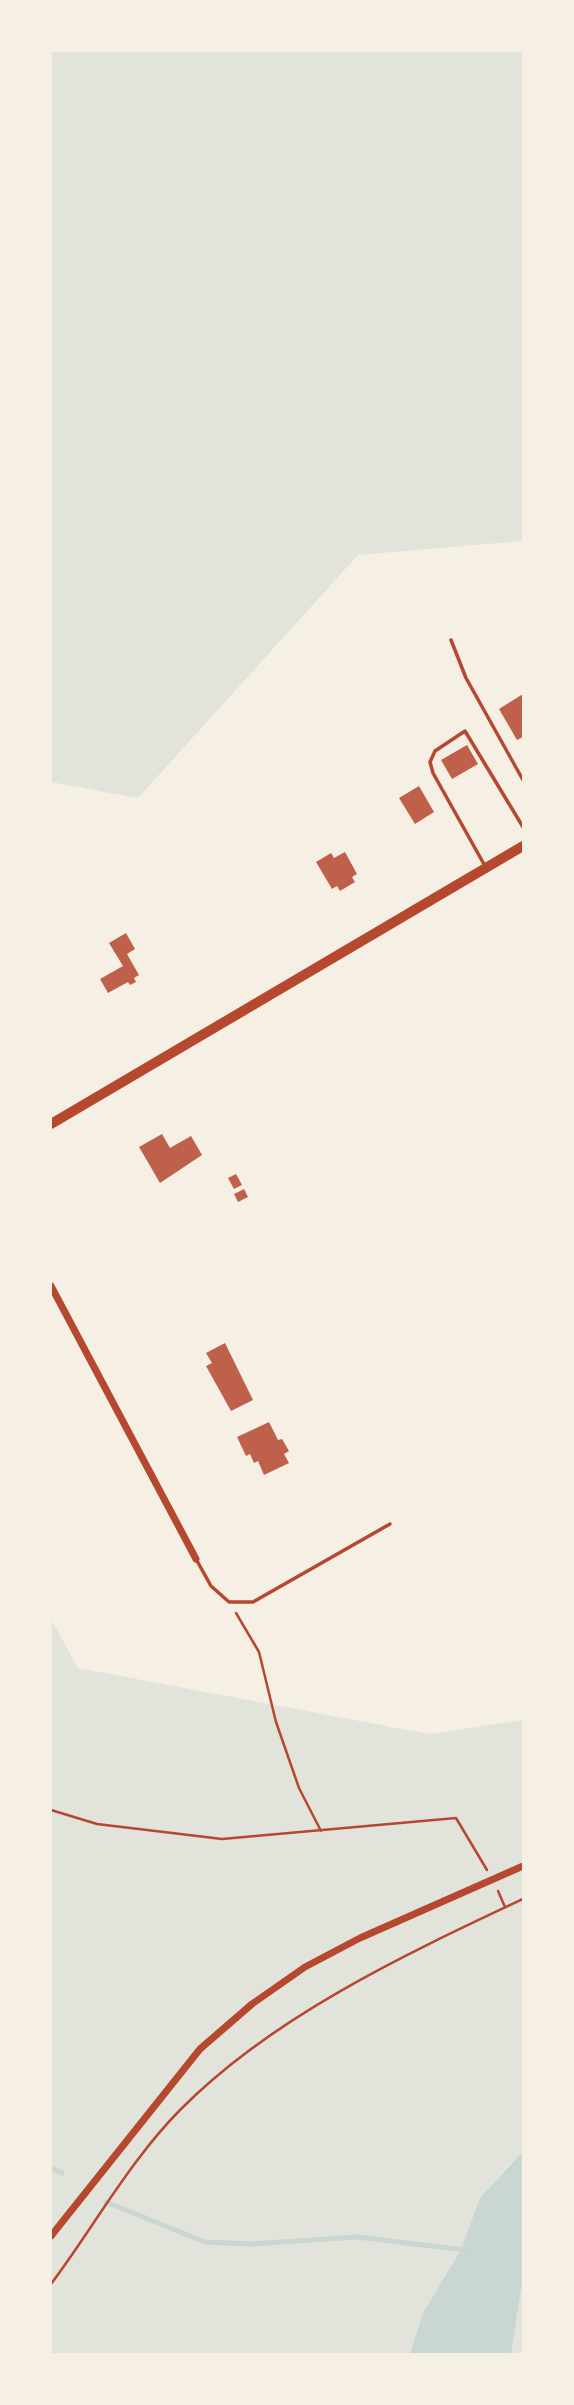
<!DOCTYPE html>
<html>
<head>
<meta charset="utf-8">
<style>
  body { margin:0 }
  #map { position:relative; width:574px; height:2405px; overflow:hidden; background:#f6efe4; font-family:Montserrat,sans-serif }
  canvas { display:block }
  .frame { position:absolute; inset:0; border:52px solid #f6efe4; pointer-events:none }
</style>
</head>
<body>
<div id="map">
<canvas width="574" height="2405"></canvas>
<div class="frame"></div>
</div>
<script>
const ctx = document.querySelector('canvas').getContext('2d');
ctx.lineJoin = 'round';
function paint(path, color) {
  ctx.fillStyle = color;
  ctx.fill(path, 'evenodd');
}
function stroke(path, color, width, dash) {
  ctx.strokeStyle = color;
  ctx.lineWidth = width;
  ctx.lineCap = dash ? 'butt' : 'round';
  ctx.setLineDash(dash || []);
  ctx.stroke(path);
}
const green = new Path2D(`
  M 51,51 L 523,51 L 523,541 L 358,555 L 138,798 L 51,782 Z
  M 51,1619 L 78,1668 L 429,1734 L 523,1720 L 523,2354 L 51,2354 Z`);
const water = new Path2D(`
  M 523,2152 L 523,2275 L 511,2354 L 410,2354 L 423,2313 L 461,2250 L 480,2198 Z`);
const stream = new Path2D(`
  M 51,2168 L 62,2173
  M 106,2202 L 205,2242 L 251,2244 L 357,2237 L 465,2250`);
const building = new Path2D(`
  M 523,694 L 523,737 L 517,740 L 499,709 Z
  M 467,745 L 478,764 L 452,779 L 441,760 Z
  M 419,786 L 434,812 L 415,824 L 399,798 Z
  M 345,852 L 357,874 L 352,877 L 355,882 L 340,891 L 337,886 L 332,889 L 316,862 L 331,853 L 334,858 Z
  M 126,933 L 135,949 L 127,954 L 139,975 L 134,978 L 136,982 L 130,985 L 128,982 L 108,993 L 100,979 L 123,966 L 109,943 Z
  M 162,1134 L 170,1148 L 191,1136 L 202,1155 L 160,1183 L 139,1147 Z
  M 236,1174 L 242,1185 L 234,1189 L 228,1178 Z
  M 244,1189 L 248,1197 L 238,1202 L 234,1194 Z
  M 225,1343 L 253,1400 L 231,1411 L 206,1366 L 212,1363 L 206,1353 Z
  M 269,1422 L 278,1440 L 282,1439 L 289,1451 L 284,1454 L 289,1463 L 264,1475 L 258,1461 L 254,1463 L 250,1454 L 246,1456 L 237,1437 Z`);
const path = new Path2D(`
  M 236,1613 L 259,1652 L 276,1722 L 299,1788 L 321,1831
  M 51,1810 L 97,1824 L 222,1839 L 456,1818 L 487,1870
  M 498,1891 L 505,1907
  M 51,2284 C 93,2228 131,2159 181,2109 C 273,2016 406,1954 523,1899`);
const service = new Path2D(`
  M 451,640 L 466,678 L 523,780
  M 485,866 L 433,773 L 430,762 L 435,751 L 465,731 L 523,827
  M 196,1559 L 211,1586 L 229,1602 L 253,1602 L 390,1524`);
const minor = new Path2D(`
  M 51,1286 L 196,1559
  M 51,2236 L 200,2049 L 252,2004 L 305,1967 L 360,1938 L 523,1866`);
const tertiary = new Path2D(`
  M 51,1124 L 523,846`);
paint(green, '#e2e4dc');
paint(water, '#c9d6d2');
stroke(stream, '#c9d6d2', 5);
paint(building, '#bf614a');
stroke(path, '#b5482f', 2.5);
stroke(service, '#b5482f', 3.5);
stroke(minor, '#b5482f', 7);
stroke(tertiary, '#b5482f', 10);
</script>
</body>
</html>
